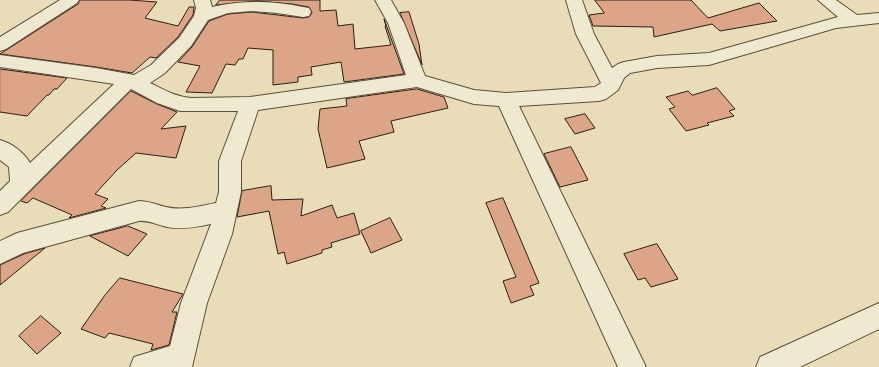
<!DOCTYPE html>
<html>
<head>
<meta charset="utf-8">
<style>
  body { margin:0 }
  canvas { display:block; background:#e8ddb8 }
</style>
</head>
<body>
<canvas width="879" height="367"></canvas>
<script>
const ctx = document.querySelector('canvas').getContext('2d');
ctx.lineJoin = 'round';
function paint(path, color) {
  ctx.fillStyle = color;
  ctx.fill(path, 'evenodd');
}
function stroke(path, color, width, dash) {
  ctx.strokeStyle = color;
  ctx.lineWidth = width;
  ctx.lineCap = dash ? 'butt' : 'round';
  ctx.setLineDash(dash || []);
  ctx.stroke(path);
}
const building = new Path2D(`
  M 80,0 L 129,0 L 157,2 L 145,18 L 178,26 L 189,7 L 194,7 L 194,8 L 193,15 L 178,37 L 156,58 L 150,57 L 132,73 L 96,67 L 0,54 L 78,4 Z
  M 220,0 L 320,0 L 320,11 L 336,10 L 338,26 L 353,24 L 355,49 L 391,45 L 385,26 L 386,26 L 384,19 L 404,74 L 344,82 L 341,62 L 311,67 L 312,75 L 298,77 L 298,82 L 273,85 L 273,50 L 248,48 L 243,59 L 239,59 L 235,65 L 226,64 L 212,93 L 186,92 L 200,66 L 178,62 L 192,47 L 209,21 L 228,14 L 252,12 L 303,18 L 309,17 L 312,13 L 309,7 L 292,4 L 257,1 L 216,5 Z
  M 595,0 L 691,0 L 708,18 L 759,3 L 777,21 L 720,31 L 712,24 L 654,37 L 653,27 L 593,26 L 589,15 L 604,13 Z
  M 409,12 L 419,44 L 422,65 L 400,13 Z
  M 0,69 L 67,78 L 57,89 L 54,89 L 49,95 L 47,95 L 27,116 L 0,112 Z
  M 717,88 L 735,109 L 729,111 L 734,116 L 707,123 L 709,125 L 686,131 L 669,109 L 675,107 L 666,97 L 688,91 L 692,95 Z
  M 417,89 L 444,97 L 448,108 L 391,121 L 394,132 L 359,141 L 365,159 L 327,168 L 318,129 L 320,109 L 347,106 L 346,99 Z
  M 131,91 L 157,104 L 177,112 L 161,129 L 186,126 L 176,158 L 136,153 L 117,170 L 95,194 L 108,199 L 101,206 L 106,208 L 69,218 L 72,215 L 33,198 L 27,203 L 21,201 Z
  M 585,114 L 595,128 L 575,134 L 565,119 Z
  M 571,147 L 588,180 L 560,187 L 544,154 Z
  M 271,186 L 272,200 L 303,199 L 301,216 L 332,205 L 337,218 L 354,213 L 360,234 L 331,243 L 332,247 L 322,250 L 322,253 L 287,264 L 284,252 L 278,254 L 269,211 L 237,217 L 242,191 Z
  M 503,198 L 539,283 L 530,286 L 534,295 L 511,303 L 503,281 L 516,277 L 486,203 Z
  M 390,218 L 402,240 L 371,253 L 361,231 Z
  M 128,226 L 147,234 L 128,256 L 90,236 Z
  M 657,244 L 678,279 L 651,287 L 645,278 L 638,280 L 624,254 Z
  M 45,248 L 0,285 L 0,265 L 24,254 Z
  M 120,278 L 183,294 L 172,312 L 177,312 L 169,345 L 151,350 L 153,344 L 109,333 L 105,338 L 81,329 L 105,295 Z
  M 41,316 L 61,333 L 37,354 L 19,336 Z`);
const street = new Path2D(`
  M 60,0 L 79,0 L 77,3 L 6,49 L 0,51 L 0,37 Z
  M 194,0 L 210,0 L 212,7 C 243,0 272,1 303,7 L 309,8 L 311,12 L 309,16 L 303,17 L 277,13 L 252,11 L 228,13 L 208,20 L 191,46 L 165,73 L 150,83 C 163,89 176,97 191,98 L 250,97 L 406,75 L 388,23 L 375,0 L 391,0 L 404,23 L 425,76 L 474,90 L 506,93 L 595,87 L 601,83 L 576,34 L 566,0 L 582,0 L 594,34 L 612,68 L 618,64 L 624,62 L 657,56 L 709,53 L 838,17 L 818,0 L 836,0 L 857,15 L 879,13 L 879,23 L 836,28 L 709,65 L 657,68 L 630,73 L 624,78 L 618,90 L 606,99 L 599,101 L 519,106 L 646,367 L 618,367 L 499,106 L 474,104 L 417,87 L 258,110 L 241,161 L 241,192 L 232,234 L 207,303 L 192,367 L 130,367 L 134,357 L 170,346 L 181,303 L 211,224 C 197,227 181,230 167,227 C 157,225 149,220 139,221 L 23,253 L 0,264 L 0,241 L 17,233 L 139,201 C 149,201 157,205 166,207 C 183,211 200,206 216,203 L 219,192 L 219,161 L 238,111 L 180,111 L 157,103 L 131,89 L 8,212 L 0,215 L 0,191 L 10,181 L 9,167 L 0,160 L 0,140 C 11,143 24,152 30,163 L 114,84 L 0,67 L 0,55 L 96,68 L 134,75 L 151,65 L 179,38 L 194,16 L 196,8 Z
  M 879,303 L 879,329 L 800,367 L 756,367 L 760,357 Z`);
paint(building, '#dca588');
stroke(building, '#2d1e12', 1);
stroke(street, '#5c4e3c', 2);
paint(street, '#f0e9d1');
</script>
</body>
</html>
